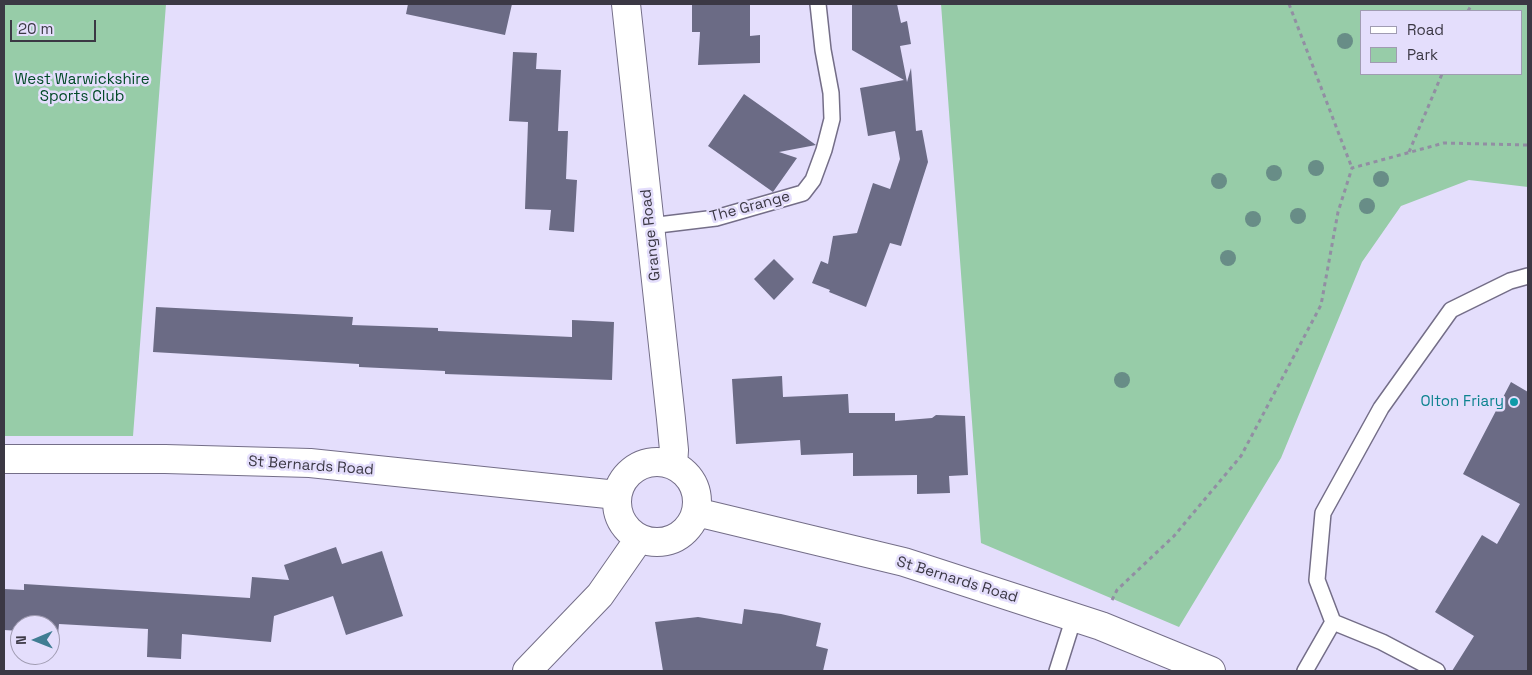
<!DOCTYPE html>
<html>
<head>
<meta charset="utf-8">
<style>
  body { margin:0 }
  #map { position:relative; width:1532px; height:675px; overflow:hidden; background:#e4defc; font-family:"Space Grotesk",sans-serif }
  canvas { display:block }
  .frame { position:absolute; inset:0; border:5px solid #3b3844; pointer-events:none }
  .legend { position:absolute; left:1360px; top:10px; width:162px; height:65px; box-sizing:border-box; background:#e4defc; border:1px solid #a09cb2; margin:0; padding:6px 9px; list-style:none; font-size:15px; color:#3b3844 }
  .legend li { display:flex; align-items:center; gap:10px; height:25px }
  .legend b { width:25px; border:1px solid #a09cb2 }
  .north { position:absolute; left:10px; top:615px; width:50px; height:50px; box-sizing:border-box; background:#e4defc; border:1px solid #a09cb2; border-radius:50%; rotate:269deg; font-size:14px; font-weight:700; line-height:20px; text-align:center; color:#3b3844 }
  .north::after { content:''; display:block; margin:auto; width:18px; height:22px; background:#407d93; clip-path:polygon(50% 0,100% 100%,50% 72%,0 100%) }
  .scale { position:absolute; left:10px; top:20px; width:86px; height:22px; box-sizing:border-box; border:2px solid #3b3844; border-top:0; padding-left:6px; font-size:15px; line-height:18px; white-space:nowrap; color:#3b3844; -webkit-text-stroke:4px #e4defc; paint-order:stroke }
</style>
</head>
<body>
<div id="map">
<canvas width="1532" height="675"></canvas>
<div class="frame"></div>
<ul class="legend">
<li><b style="height:6px;background:#fff"></b>Road</li>
<li><b style="height:14px;background:#97cca8"></b>Park</li>
</ul>
<div class="north">N</div>
<div class="scale">20 m</div>
</div>
<script>
const ctx = document.querySelector('canvas').getContext('2d');
ctx.lineJoin = 'round';
function paint(path, color) {
  ctx.fillStyle = color;
  ctx.fill(path, 'evenodd');
}
function stroke(path, color, width, dash) {
  ctx.strokeStyle = color;
  ctx.lineWidth = width;
  ctx.lineCap = dash ? 'butt' : 'round';
  ctx.setLineDash(dash || []);
  ctx.stroke(path);
}
function drawText(font, color, halo, rows, align = 'center') {
  ctx.font = font + ' "Space Grotesk",sans-serif';
  ctx.lineWidth = 5;
  ctx.setLineDash([]);
  ctx.textBaseline = 'middle';
  ctx.strokeStyle = halo;
  ctx.fillStyle = color;
  for (const [text, x, y, turn = 0] of rows) {
    ctx.save();
    ctx.translate(x, y);
    ctx.rotate((+turn || 0) * Math.PI / 180);
    ctx.textAlign = isNaN(turn) ? turn : align;
    if (halo) ctx.strokeText(text, 0, 0);
    ctx.fillText(text, 0, 0);
    ctx.restore();
  }
}
const green = new Path2D(`
  M 4,4 L 166,4 L 133,436 L 4,436 Z
  M 941,4 L 1528,4 L 1528,187 L 1469,180 L 1401,206 L 1362,262 L 1281,458 L 1179,627 L 981,543 ZM 1361,11 L 1521,11 L 1521,74 L 1361,74 Z`);
const building = new Path2D(`
  M 408,4 L 512,4 L 505,35 L 406,14 Z
  M 750,4 L 750,36 L 760,35 L 760,63 L 698,65 L 700,32 L 692,32 L 692,5 Z
  M 852,4 L 897,4 L 901,23 L 907,21 L 911,44 L 900,46 L 907,82 L 911,68 L 916,131 L 922,130 L 928,162 L 901,246 L 890,243 L 866,307 L 829,292 L 830,290 L 812,283 L 821,261 L 828,264 L 833,236 L 857,233 L 873,183 L 890,189 L 900,159 L 895,131 L 868,136 L 860,88 L 904,80 L 852,50 Z
  M 513,52 L 537,53 L 536,69 L 561,70 L 558,131 L 568,131 L 566,179 L 577,180 L 574,232 L 549,230 L 551,210 L 525,209 L 528,122 L 509,121 Z
  M 744,94 L 816,145 L 779,152 L 797,158 L 773,192 L 708,146 Z
  M 774,259 L 794,279 L 774,300 L 754,279 Z
  M 156,307 L 353,317 L 352,325 L 438,328 L 438,331 L 572,337 L 572,320 L 614,322 L 612,380 L 445,374 L 445,371 L 359,367 L 359,364 L 153,352 Z
  M 782,376 L 783,397 L 848,394 L 849,413 L 895,413 L 895,421 L 932,418 L 936,415 L 965,416 L 968,475 L 949,476 L 950,493 L 917,494 L 917,475 L 853,476 L 853,453 L 801,455 L 800,440 L 736,444 L 732,379 Z
  M 1511,382 L 1528,392 L 1528,671 L 1452,671 L 1474,636 L 1435,612 L 1482,535 L 1497,544 L 1520,504 L 1463,474 Z
  M 336,547 L 342,564 L 382,551 L 403,616 L 346,635 L 333,596 L 274,616 L 271,642 L 182,634 L 181,659 L 147,657 L 148,629 L 59,624 L 58,634 L 50,633 L 50,625 L 20,625 L 20,631 L 4,630 L 4,589 L 24,590 L 24,584 L 250,598 L 252,577 L 289,580 L 284,565 Z
  M 744,609 L 781,614 L 821,623 L 816,646 L 828,649 L 823,671 L 663,671 L 655,622 L 698,617 L 742,624 Z`);
const path = new Path2D(`
  M 1289,4 L 1352,168
  M 1468,11 L 1472,4
  M 1409,152 L 1442,74
  M 1112,600 L 1117,590 L 1174,536 L 1241,456 L 1321,305 L 1338,212 L 1352,168 L 1444,143 L 1528,145`);
const service = new Path2D(`
  M 650,226 L 716,218 L 803,193 L 813,180 L 824,150 L 832,119 L 831,93 L 823,50 L 818,4
  M 1333,622 L 1317,580 L 1323,513 L 1381,408 L 1451,310 L 1510,281 L 1528,276
  M 1057,671 L 1074,617
  M 1305,671 L 1333,622 L 1382,642 L 1437,671`);
const tertiary = new Path2D(`
  M 626,4 L 671,419 L 674,450 L 673,465
  M 4,459 L 165,459 L 310,463 L 617,495
  M617 502a40 40 0 1 1 80 0a40 40 0 1 1-80 0Z
  M 696,512 L 904,562 L 1101,626 L 1211,671
  M 527,671 L 600,595 L 639,539`);
const trees = [
  [1345,41],
  [1316,168],
  [1274,173],
  [1381,179],
  [1219,181],
  [1367,206],
  [1298,216],
  [1253,219],
  [1228,258],
  [1122,380]
];
const markers = [
  [1514,402,5,"#0f9aa8"]
];
const parkNames = [
  ["West Warwickshire",82,80],
  ["Sports Club",82,97]
];
const streetNames = [
  ["The Grange",750,207,-15],
  ["Grange Road",651,235,-96],
  ["St Bernards Road",311,466,4],
  ["St Bernards Road",957,580,17]
];
const cultureNames = [
  ["Olton Friary",1504,402]
];
paint(green, '#97cca8');
paint(building, '#6b6b85');
stroke(service, '#746e88', 18);
stroke(tertiary, '#746e88', 30);
stroke(path, '#928ea3', 3, [4, 4]);
stroke(service, '#fff', 15);
stroke(tertiary, '#fff', 28);
ctx.fillStyle = '#688d87';
for (const [x, y] of trees) {
  ctx.beginPath();
  ctx.arc(x, y, 8, 0, 2 * Math.PI);
  ctx.fill();
}
for (const [x, y, r, color] of markers) {
  const dot = new Path2D();
  dot.arc(x, y, r, 0, 2 * Math.PI);
  ctx.fillStyle = color;
  ctx.fill(dot);
  stroke(dot, '#e4defc', 2);
}
drawText('15px', '#024a27', '#e4defc', parkNames);
drawText('15px', '#3b3844', '#e4defc', streetNames);
drawText('15px', '#0d838f', '#e4defc', cultureNames, 'right');
</script>
</body>
</html>
